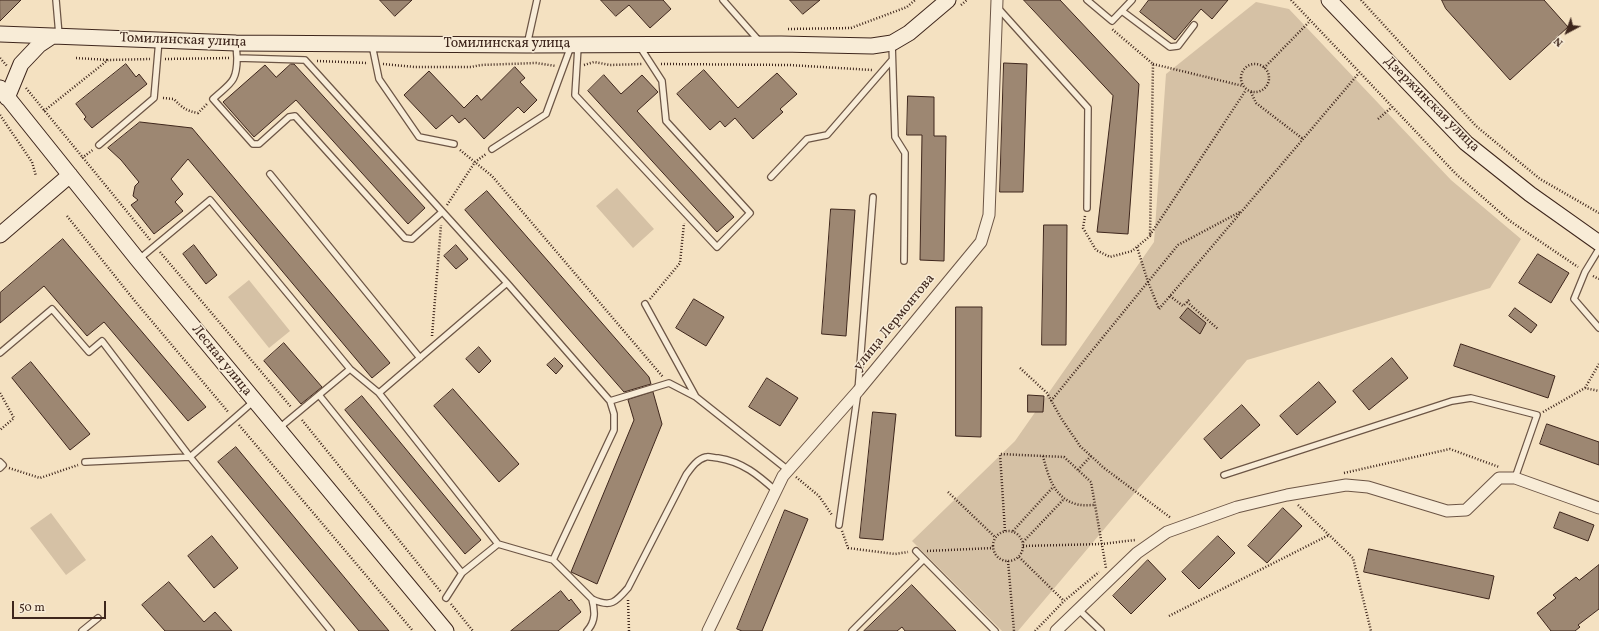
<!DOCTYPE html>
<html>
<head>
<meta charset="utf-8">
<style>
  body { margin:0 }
  #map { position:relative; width:1599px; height:631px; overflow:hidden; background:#f4e1c1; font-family:Vollkorn,serif }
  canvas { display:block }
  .north { position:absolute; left:1547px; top:12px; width:40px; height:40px; -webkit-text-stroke:3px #f8ecd7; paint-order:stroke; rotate:221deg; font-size:11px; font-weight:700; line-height:16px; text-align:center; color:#3e261c }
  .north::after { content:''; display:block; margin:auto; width:14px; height:18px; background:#3e261c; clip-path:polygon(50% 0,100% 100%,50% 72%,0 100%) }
  .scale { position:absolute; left:12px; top:601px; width:94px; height:18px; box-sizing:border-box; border:2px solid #3e261c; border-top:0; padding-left:5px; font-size:12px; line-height:14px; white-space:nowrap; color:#3e261c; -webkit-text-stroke:3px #f8ecd7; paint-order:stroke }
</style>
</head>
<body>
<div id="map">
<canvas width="1599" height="631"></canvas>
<div class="north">N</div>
<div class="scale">50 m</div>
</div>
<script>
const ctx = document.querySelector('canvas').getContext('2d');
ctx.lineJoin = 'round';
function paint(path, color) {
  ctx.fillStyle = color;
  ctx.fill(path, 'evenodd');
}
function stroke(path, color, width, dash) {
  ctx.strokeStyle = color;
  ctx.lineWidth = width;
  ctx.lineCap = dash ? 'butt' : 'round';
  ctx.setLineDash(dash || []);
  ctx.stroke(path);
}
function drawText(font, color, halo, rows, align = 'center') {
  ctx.font = font + ' Vollkorn,serif';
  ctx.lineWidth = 3;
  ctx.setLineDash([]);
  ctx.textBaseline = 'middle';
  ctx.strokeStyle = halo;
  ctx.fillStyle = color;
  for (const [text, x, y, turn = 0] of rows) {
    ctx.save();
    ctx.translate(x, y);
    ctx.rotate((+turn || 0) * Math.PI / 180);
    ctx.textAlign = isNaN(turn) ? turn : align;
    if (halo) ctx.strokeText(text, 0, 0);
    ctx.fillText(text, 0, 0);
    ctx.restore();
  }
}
const green = new Path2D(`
  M 1256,2 L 1289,9 L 1451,180 L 1521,239 L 1490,288 L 1247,360 L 1018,631 L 1002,631 L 912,541 L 1015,441 L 1154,242 L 1166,74 Z
  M 617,188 L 654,229 L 633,248 L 596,206 Z
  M 249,280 L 290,331 L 269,348 L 228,297 Z
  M 51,513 L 86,560 L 66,575 L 30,528 Z`);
const building = new Path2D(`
  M 0,0 L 21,0 L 0,21 Z
  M 380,0 L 412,0 L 395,16 Z
  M 601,0 L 663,0 L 671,9 L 650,28 L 629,5 L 616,16 Z
  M 790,0 L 820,0 L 803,14 Z
  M 1024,0 L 1060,0 L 1139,84 L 1128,234 L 1097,232 L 1113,96 Z
  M 1149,0 L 1228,0 L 1212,19 L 1201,9 L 1175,40 L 1140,12 Z
  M 1442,0 L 1544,0 L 1568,27 L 1510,80 L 1446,9 Z
  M 1004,63 L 1027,64 L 1023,192 L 1000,192 Z
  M 126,64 L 136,77 L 139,74 L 147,84 L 92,128 L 84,119 L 86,117 L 76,104 Z
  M 291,64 L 294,64 L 425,208 L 408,224 L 296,100 L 254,137 L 223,102 L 265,65 L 276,77 Z
  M 515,67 L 525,78 L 520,82 L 537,100 L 524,113 L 518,107 L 484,139 L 465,118 L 459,123 L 452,115 L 436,129 L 404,95 L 429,71 L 464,108 L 477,95 L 481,100 Z
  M 704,70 L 738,108 L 777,73 L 797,94 L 780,109 L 783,112 L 753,139 L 735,118 L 725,127 L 720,121 L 710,130 L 677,94 Z
  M 604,75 L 621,94 L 642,75 L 658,92 L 637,111 L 734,217 L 717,232 L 588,91 Z
  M 908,96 L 934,97 L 934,136 L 946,136 L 944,261 L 920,260 L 922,135 L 907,135 Z
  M 140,122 L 192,128 L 390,363 L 372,378 L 188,159 L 171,179 L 183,194 L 175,202 L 183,211 L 154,234 L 131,205 L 138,200 L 133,196 L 135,186 L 139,182 L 121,160 L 108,148 Z
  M 487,191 L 649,377 L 651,384 L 624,392 L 465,210 Z
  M 831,209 L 855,210 L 846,336 L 822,334 Z
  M 1044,225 L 1067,225 L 1066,345 L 1042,345 Z
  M 63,239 L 206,407 L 188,421 L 104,322 L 87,336 L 44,286 L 0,323 L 0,293 Z
  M 194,245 L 217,275 L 206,284 L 183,254 Z
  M 456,245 L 468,259 L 456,269 L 444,256 Z
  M 1538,254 L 1569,273 L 1551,303 L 1519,283 Z
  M 694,299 L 724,317 L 706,346 L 676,328 Z
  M 956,307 L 982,307 L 981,437 L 956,436 Z
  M 1188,308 L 1206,323 L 1200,334 L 1180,318 Z
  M 1515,308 L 1537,325 L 1531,333 L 1509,316 Z
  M 284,343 L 322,387 L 301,404 L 264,361 Z
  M 1461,344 L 1555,376 L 1548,398 L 1454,366 Z
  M 479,347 L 491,361 L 479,373 L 466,359 Z
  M 555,358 L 563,366 L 556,374 L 547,365 Z
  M 1392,358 L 1408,378 L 1369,410 L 1353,391 Z
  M 31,362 L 90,434 L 70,450 L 12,378 Z
  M 767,378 L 798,398 L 780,426 L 749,407 Z
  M 1319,382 L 1336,402 L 1297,435 L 1280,416 Z
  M 453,389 L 519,464 L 499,482 L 434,406 Z
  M 653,392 L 662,424 L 597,584 L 571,572 L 634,420 L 628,400 Z
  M 1028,395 L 1044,396 L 1043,412 L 1028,412 Z
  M 362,396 L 481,540 L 465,554 L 345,410 Z
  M 1242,405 L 1260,425 L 1221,459 L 1204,439 Z
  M 873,412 L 896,414 L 883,540 L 860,538 Z
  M 1547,424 L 1599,442 L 1599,465 L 1540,444 Z
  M 236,447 L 389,631 L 359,631 L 218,462 Z
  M 1283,508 L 1302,526 L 1267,563 L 1248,546 Z
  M 785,510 L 808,519 L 762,631 L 742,631 L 737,629 Z
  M 1560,512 L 1594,525 L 1588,541 L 1554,528 Z
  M 212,536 L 238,568 L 214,588 L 188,556 Z
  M 1218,536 L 1235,553 L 1199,589 L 1182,572 Z
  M 1369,549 L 1494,576 L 1489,599 L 1364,572 Z
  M 1148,560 L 1166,579 L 1131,614 L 1113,596 Z
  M 1599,565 L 1599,609 L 1578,625 L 1580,627 L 1575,631 L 1551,631 L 1537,613 L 1556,598 L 1553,595 L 1576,577 L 1579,580 Z
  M 169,582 L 204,622 L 215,612 L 232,631 L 165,631 L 142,605 Z
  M 912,585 L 956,631 L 905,631 L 902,627 L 897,631 L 864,631 Z
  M 561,591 L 569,601 L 571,599 L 581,612 L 558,631 L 511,631 Z`);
const path = new Path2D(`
  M 1291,0 L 1456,174 L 1510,221 L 1578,267
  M 1361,0 L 1476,126 L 1540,179 L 1599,213
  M 961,5 L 967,0
  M 788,29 L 851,28 L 907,7 L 915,0
  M 0,58 L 7,66
  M 76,58 L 108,60
  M 165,59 L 230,58
  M 317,61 L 368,63
  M 383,64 L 415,67 L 471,67 L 481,65 L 536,63 L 556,66
  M 661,64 L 789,65 L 872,70
  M 1153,64 L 1243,86
  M1241 78a14 14 0 1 1 28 0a14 14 0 1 1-28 0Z
  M 584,65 L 594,62 L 610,65 L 642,64
  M 1264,68 L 1310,21
  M 26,88 L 151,241
  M 1251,92 L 1256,103 L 1303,139
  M 163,98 L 174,99 C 182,108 187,111 198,113 L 207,104
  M 44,111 L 108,60 L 150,59
  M 0,115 L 32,162 L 36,176
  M 1378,119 L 1392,107
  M 460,150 L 492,176 L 663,377
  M 82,158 L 94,149
  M 447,205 L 475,162 L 486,154
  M 67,216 L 134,300 L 229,413
  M 1085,216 L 1083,228 L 1096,250 L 1110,257 L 1132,251 L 1150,236 L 1153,64 L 1112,29
  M 1150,235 L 1246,90
  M 1137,247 L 1148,282 L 1159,309 L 1359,73
  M 160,252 L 291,407
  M 1593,276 L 1599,279
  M 1170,296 L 1183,306 L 1190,299
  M 650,299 L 680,263 L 684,223
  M 1187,302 L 1218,329
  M 432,336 L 441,225
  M 1020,368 L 1047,393 L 1061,418 L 1080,446 L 1104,468 L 1171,518
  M 1585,388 L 1599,364
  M 0,393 L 14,418 L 0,430
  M 1051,401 L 1178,245 L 1240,212
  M 1543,412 L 1585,388 L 1599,391
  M 302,420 L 441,592
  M 239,425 L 413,631
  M 1043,456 C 1048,476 1054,498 1076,504 C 1082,506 1089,505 1095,505
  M 9,468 L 40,478 L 78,465
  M 1078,470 L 1091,456
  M 1344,473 L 1450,449 L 1499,467
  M 796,477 L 819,496 L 832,515
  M 948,492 L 995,537
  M 1298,505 L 1353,558 L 1371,631
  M 842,531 L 848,548 L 895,554 L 908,552
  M 1005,531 L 1000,454 L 1064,457 L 1091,482 L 1106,568
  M 1013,531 L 1053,487
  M993 546a15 15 0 1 1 30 0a15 15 0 1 1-30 0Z
  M 1023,542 L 1064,499
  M 1023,546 L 1102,544 L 1135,540
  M 927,551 L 993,548
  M 1019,557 L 1064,601
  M 1008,561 L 1014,631
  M 628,600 L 629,631
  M 451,604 L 473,631
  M 1169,616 L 1329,535
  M 1035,631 L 1064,601 L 1099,572`);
const lane = new Path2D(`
  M 56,0 L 59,35
  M 723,0 L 760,42
  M 1087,0 L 1112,21 L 1132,0
  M 998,8 L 1088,108 L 1087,208
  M 1122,11 L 1170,47 L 1178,46 L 1194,25
  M 892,43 L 895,137 L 905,153 L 904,261
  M 372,45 L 379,79 L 419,137 L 454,144
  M 527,45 L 537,0
  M 578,47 L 575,95 L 717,247 L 750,213 L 666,121 L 662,81 L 640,47
  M 237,58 C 237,83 230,83 213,99 L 253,144 L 259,144 L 289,117 L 295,116 L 405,238 L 412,239 L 442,212
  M 99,145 L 154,98 L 159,40
  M 492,149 L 546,114 L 571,46
  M 270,174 L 420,358
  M 771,177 L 807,139 L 827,135 L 892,60
  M 1599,249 L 1585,272 L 1574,299 L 1599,328
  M 138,260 L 210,200 L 350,369 L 379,393 L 498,544 L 553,560 L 614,430 L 614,414 L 610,401 L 507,283 L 305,60 L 237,58 L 236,43
  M 0,353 L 52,309 L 89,352 L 102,341 L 190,457 L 331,631
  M 379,393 L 507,283
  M 319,395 L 462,573 L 498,544
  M 696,397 L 788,470
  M 610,401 L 669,383 L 696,397 L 645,304
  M 278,429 L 350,369
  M 0,462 L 3,465 L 0,468
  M 85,462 L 190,457 L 254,401
  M 1224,475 L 1452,401 L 1471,398 L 1537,415 L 1515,478
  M 839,525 L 858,391 L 873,197
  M 916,551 L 995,631
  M 553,560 L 592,599 C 611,608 616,602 628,588 L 686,475 C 691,468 697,459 706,457 C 709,456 714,458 718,458 C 743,462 758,475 776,491
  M 446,598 L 462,573
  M 1079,610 L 1101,631
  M 82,631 L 98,618
  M 587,631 C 596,621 595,611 592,599
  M 852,631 L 924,559`);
const street = new Path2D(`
  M 708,631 L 783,476 L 858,391 L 981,242 L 989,215 L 997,0
  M 1056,631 L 1137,553 L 1167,532 L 1237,507 L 1287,495 L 1346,485 L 1368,487 L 1447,511 L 1466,510 L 1499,478 L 1515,478 L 1599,508`);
const secondary = new Path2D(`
  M 1329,0 L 1466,143 L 1530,194 L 1599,243
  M 0,34 L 236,43 L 527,45 L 781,44 L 872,46 L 892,43 L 909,33 L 948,0
  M 0,88 L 138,260 L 446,631
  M 7,98 L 21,64 L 39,45 L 51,37
  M 0,235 L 70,175`);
const streetNames = [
  ["Томилинская улица",183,41,2],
  ["Томилинская улица",507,44],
  ["Дзержинская улица",1431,105,45],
  ["улица Лермонтова",895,323,-51],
  ["Лесная улица",221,361,51]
];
paint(green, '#d5c1a5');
paint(building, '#9d8772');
stroke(building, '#3e261c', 1);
stroke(lane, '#6c5545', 8);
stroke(street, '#6c5545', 13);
stroke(secondary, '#3e261c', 17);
stroke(path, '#3e261c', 2.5, [1, 2]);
stroke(lane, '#f8ecd7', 5.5);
stroke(street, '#f8ecd7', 11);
stroke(secondary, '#f8ecd7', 15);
drawText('14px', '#3e261c', '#f8ecd7', streetNames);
</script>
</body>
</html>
